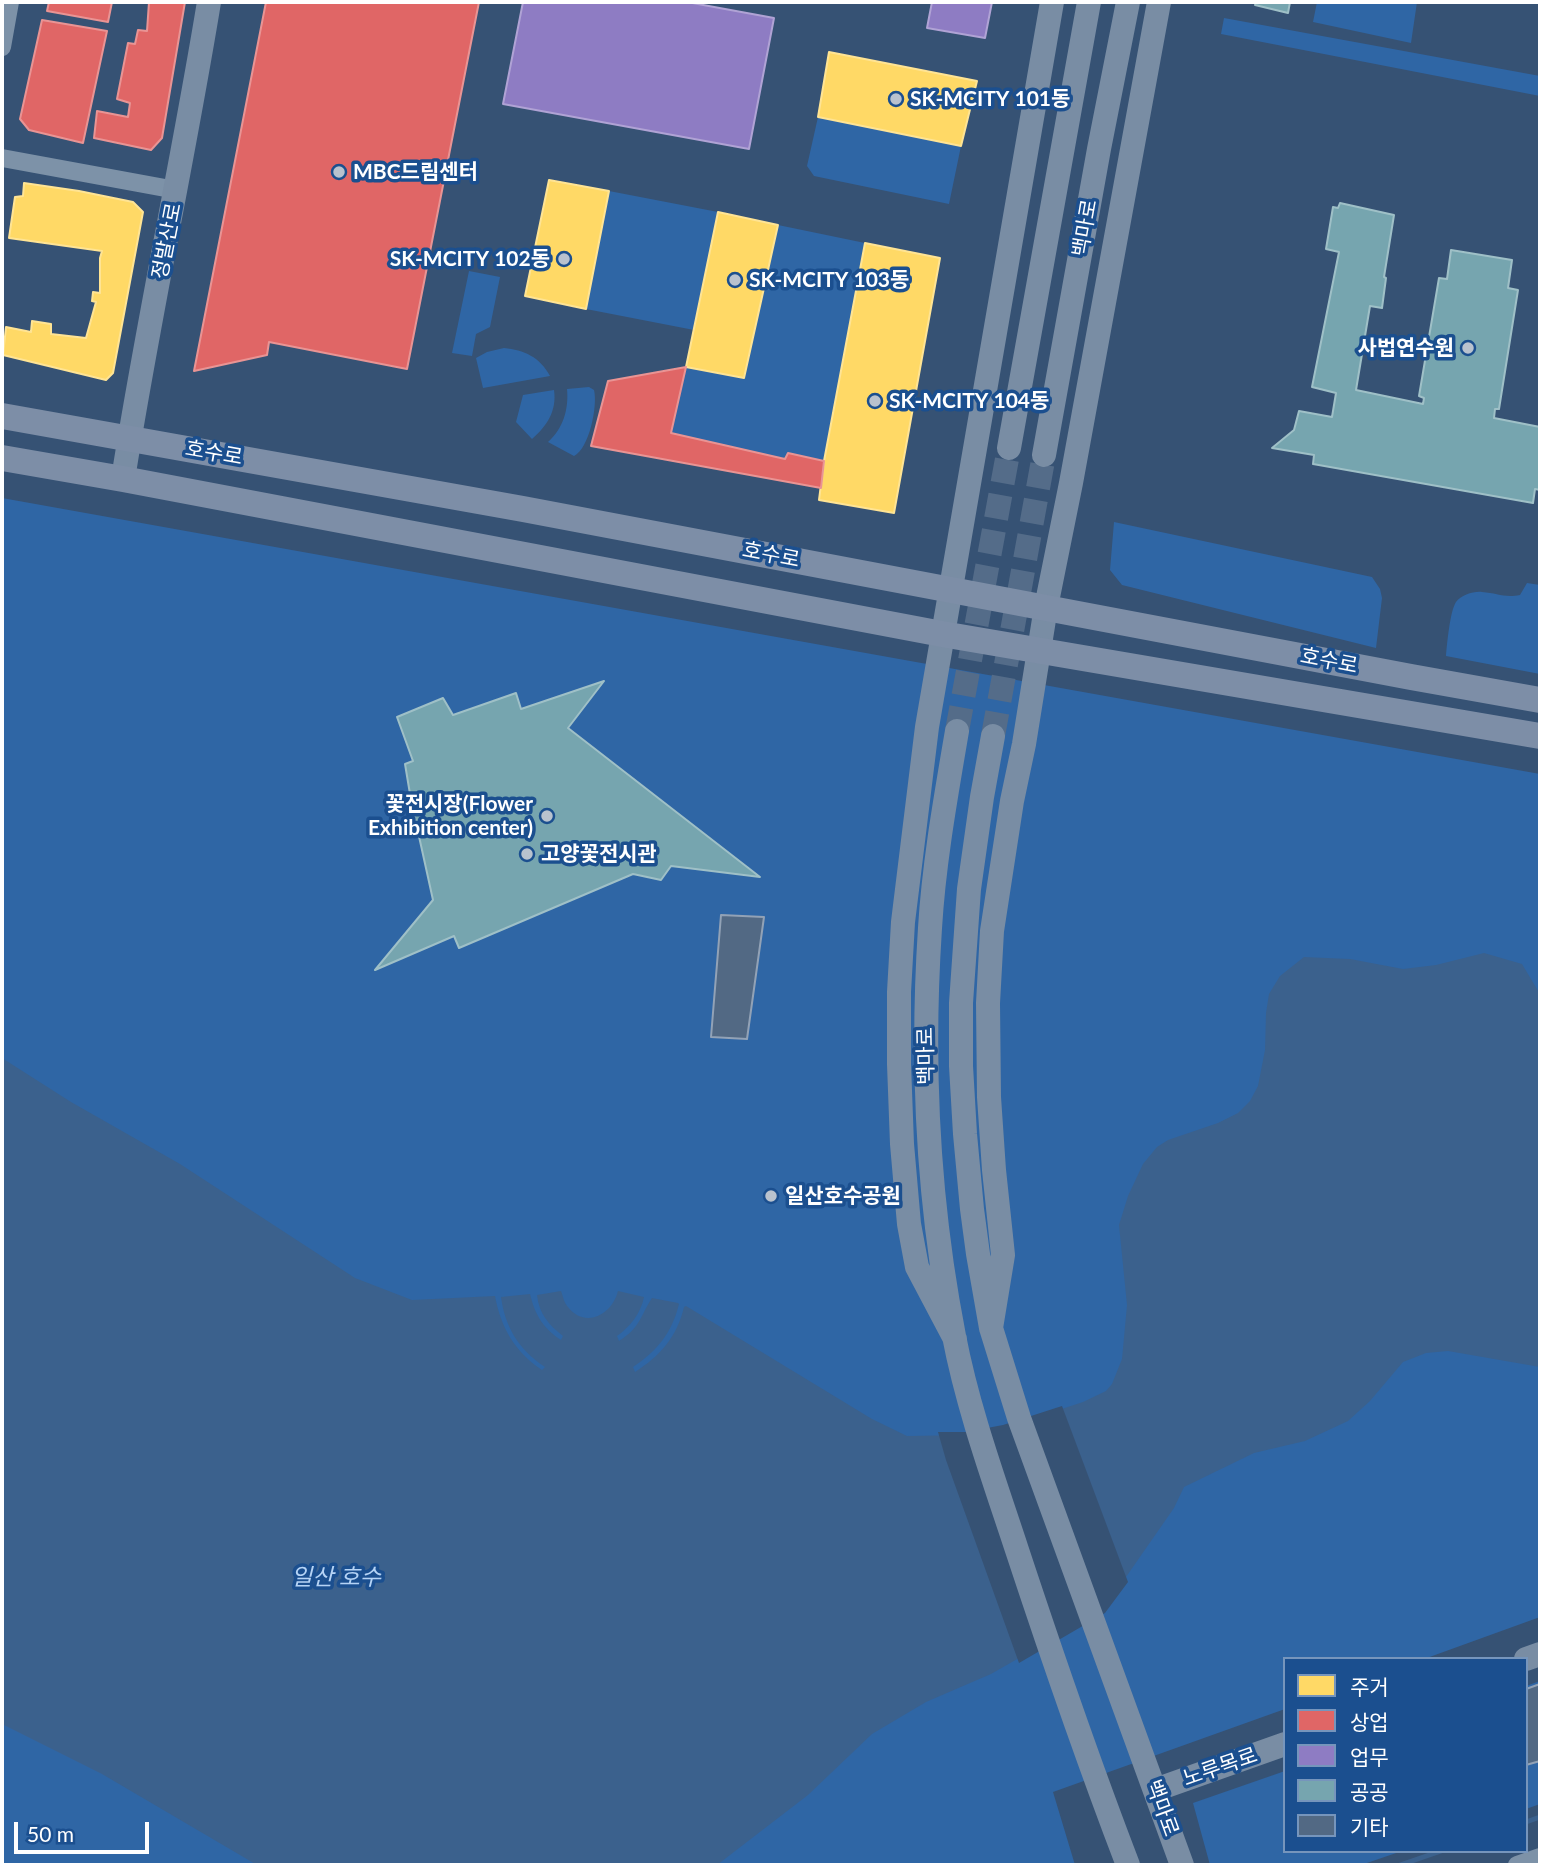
<!DOCTYPE html>
<html>
<head>
<meta charset="utf-8">
<style>
  body { margin:0 }
  #map { position:relative; width:1542px; height:1867px; overflow:hidden; background:#365274; font-family:Lato,"Noto Sans KR",sans-serif }
  canvas { display:block }
  .frame { position:absolute; inset:0; border:4px solid #fff; pointer-events:none }
  .legend { position:absolute; left:1283px; top:1657px; width:245px; height:196px; box-sizing:border-box; background:#1b4f8f; border:2px solid #7695bc; margin:0; padding:9px 12px; list-style:none; font-size:21px; color:#fff }
  .legend li { display:flex; align-items:center; gap:14px; height:35px }
  .legend b { width:35px; border:2px solid #7695bc }
  .scale { position:absolute; left:14px; top:1822px; width:135px; height:32px; box-sizing:border-box; border:4px solid #fff; border-top:0; padding-left:9px; font-size:21px; line-height:24px; white-space:nowrap; color:#fff; -webkit-text-stroke:5px #1b4f8f; paint-order:stroke }
</style>
</head>
<body>
<div id="map">
<canvas width="1542" height="1867"></canvas>
<div class="frame"></div>
<ul class="legend">
<li><b style="height:19px;background:#ffd966"></b>주거</li>
<li><b style="height:19px;background:#e06666"></b>상업</li>
<li><b style="height:19px;background:#8e7cc3"></b>업무</li>
<li><b style="height:19px;background:#76a5af"></b>공공</li>
<li><b style="height:19px;background:#526984"></b>기타</li>
</ul>
<div class="scale">50 m</div>
</div>
<script>
const ctx = document.querySelector('canvas').getContext('2d');
ctx.lineJoin = 'round';
function paint(path, color) {
  ctx.fillStyle = color;
  ctx.fill(path, 'evenodd');
}
function stroke(path, color, width, dash) {
  ctx.strokeStyle = color;
  ctx.lineWidth = width;
  ctx.lineCap = dash ? 'butt' : 'round';
  ctx.setLineDash(dash || []);
  ctx.stroke(path);
}
function drawText(font, color, halo, rows, align = 'center') {
  ctx.font = font + ' Lato,"Noto Sans KR",sans-serif';
  ctx.lineWidth = 7;
  ctx.setLineDash([]);
  ctx.textBaseline = 'middle';
  ctx.strokeStyle = halo;
  ctx.fillStyle = color;
  for (const [text, x, y, turn = 0] of rows) {
    ctx.save();
    ctx.translate(x, y);
    ctx.rotate((+turn || 0) * Math.PI / 180);
    ctx.textAlign = isNaN(turn) ? turn : align;
    if (halo) ctx.strokeText(text, 0, 0);
    ctx.fillText(text, 0, 0);
    ctx.restore();
  }
}
const green = new Path2D(`
  M 1317,2 L 1417,2 L 1411,43 L 1313,22 Z
  M 1224,18 L 1540,76 L 1540,96 L 1221,34 Z
  M 818,117 L 961,146 L 949,204 L 814,176 L 807,166 Z
  M 609,191 L 718,212 L 694,330 L 586,309 Z
  M 778,225 L 865,243 L 824,461 L 788,453 L 785,459 L 671,433 L 686,367 L 744,377 Z
  M 469,271 L 500,277 L 490,327 L 476,334 L 472,356 L 452,353 Z
  M 504,348 C 524,350 540,357 550,376 L 483,388 L 476,358 L 487,352 Z
  M 589,387 L 594,390 C 598,406 589,449 574,456 L 548,442 C 563,429 569,409 567,389 Z
  M 554,390 C 557,411 547,426 532,439 L 516,422 L 523,395 Z
  M 2,498 L 1540,774 L 1540,1617 L 1424,1659 L 1285,1659 L 1285,1709 L 1053,1792 L 1075,1865 L 2,1865 Z
  M 1114,522 L 1372,577 L 1380,589 L 1382,598 L 1376,648 L 1122,585 L 1110,570 Z
  M 1527,583 L 1540,585 L 1540,674 L 1446,656 C 1447,644 1450,611 1456,602 C 1461,595 1474,591 1482,592 C 1497,593 1504,598 1520,595 Z
  M 1540,1681 L 1540,1804 L 1526,1809 L 1526,1686 Z
  M 1285,1771 L 1285,1851 L 1402,1851 L 1361,1865 L 1210,1865 L 1193,1803 Z`);
const water = new Path2D(`
  M 1484,953 L 1522,964 L 1540,994 L 1540,1367 L 1448,1351 L 1426,1353 L 1403,1362 L 1370,1401 L 1348,1421 L 1305,1441 L 1254,1453 L 1184,1487 L 1174,1508 L 1103,1610 L 991,1674 L 926,1702 L 872,1734 L 808,1795 L 717,1865 L 257,1865 L 102,1774 L 2,1724 L 2,1058 L 71,1102 L 180,1164 L 355,1278 L 412,1300 L 495,1296 C 501,1328 515,1352 542,1370 L 545,1367 C 519,1350 505,1327 501,1297 L 530,1294 C 535,1315 543,1328 561,1340 L 563,1336 C 549,1325 539,1314 537,1295 L 561,1291 C 563,1296 564,1303 568,1307 C 585,1329 612,1315 618,1291 L 644,1297 C 641,1313 630,1327 617,1336 L 619,1341 C 641,1327 640,1316 652,1298 L 678,1303 L 679,1304 C 672,1333 657,1351 633,1367 L 635,1372 C 660,1356 677,1337 684,1307 L 686,1306 L 872,1419 L 907,1436 L 967,1435 L 1004,1428 L 1083,1402 L 1106,1391 L 1112,1384 L 1122,1359 L 1127,1305 L 1119,1225 L 1128,1196 L 1143,1164 L 1157,1147 L 1168,1140 L 1218,1123 L 1238,1113 L 1250,1101 L 1258,1086 L 1265,1050 L 1266,1013 L 1269,994 L 1280,976 L 1304,957 L 1350,959 L 1403,969 L 1436,965 Z`);
const pier = new Path2D(`
  M 1062,1406 L 1128,1582 L 1105,1613 L 1019,1663 L 946,1460 L 938,1432 L 966,1432 L 1003,1425 Z`);
const homes = new Path2D(`
  M 829,52 L 977,81 L 961,146 L 818,117 Z
  M 549,180 L 609,191 L 586,309 L 525,296 Z
  M 24,183 L 79,191 L 133,202 L 143,212 L 113,373 L 106,380 L 3,355 L 6,327 L 31,332 L 32,321 L 51,324 L 51,334 L 86,338 L 96,302 L 92,301 L 93,292 L 100,293 L 100,258 L 102,251 L 9,238 L 15,197 L 23,196 Z
  M 718,212 L 778,225 L 744,378 L 686,367 Z
  M 865,243 L 940,258 L 894,513 L 819,500 L 824,461 Z`);
const shops = new Path2D(`
  M 49,2 L 112,2 L 108,22 L 47,11 Z
  M 149,2 L 185,2 L 162,138 L 151,150 L 94,138 L 97,111 L 128,117 L 130,103 L 117,99 L 128,43 L 135,44 L 138,30 L 147,31 Z
  M 266,2 L 479,2 L 407,369 L 269,342 L 267,355 L 194,371 Z
  M 42,20 L 107,31 L 83,143 L 29,130 L 20,119 Z
  M 686,367 L 671,433 L 785,459 L 788,453 L 824,461 L 821,488 L 591,446 L 608,381 Z`);
const offices = new Path2D(`
  M 523,2 L 687,2 L 774,18 L 749,149 L 503,104 Z
  M 932,2 L 992,2 L 985,38 L 927,28 Z`);
const public = new Path2D(`
  M 1256,2 L 1290,2 L 1288,13 L 1255,5 Z
  M 1340,203 L 1394,215 L 1384,277 L 1386,278 L 1382,308 L 1370,306 L 1356,390 L 1423,404 L 1424,398 L 1419,396 L 1439,278 L 1447,279 L 1451,250 L 1512,260 L 1508,288 L 1518,290 L 1499,409 L 1495,409 L 1494,418 L 1540,427 L 1540,490 L 1535,489 L 1533,503 L 1313,464 L 1314,455 L 1272,448 L 1294,430 L 1299,411 L 1332,417 L 1336,393 L 1312,387 L 1339,252 L 1326,249 L 1333,207 L 1338,208 Z
  M 604,681 L 568,728 L 760,877 L 671,866 L 661,880 L 633,874 L 459,948 L 454,936 L 375,970 L 433,900 L 411,800 L 405,764 L 413,761 L 397,717 L 443,698 L 453,715 L 516,693 L 521,709 Z`);
const stream = new Path2D(`
  M 1526,1822 L 1540,1817
  M 1400,1865 L 1441,1851`);
const building = new Path2D(`
  M 721,915 L 764,917 L 747,1039 L 711,1037 Z
  M 1540,1684 L 1540,1761 L 1526,1765 L 1526,1689 Z`);
const secondaryTunnel = new Path2D(`
  M 957,731 L 1009,448
  M 993,736 L 1044,455`);
const street = new Path2D(`
  M 2,47 L 10,2
  M 2,158 L 176,190
  M 1517,1865 L 1540,1857`);
const secondary = new Path2D(`
  M 1009,448 L 1089,2
  M 1044,455 L 1099,149 L 1128,2
  M 123,479 C 148,320 183,161 209,2
  M 957,731 C 946,796 934,862 930,928 C 921,1064 928,1203 954,1336 C 968,1409 994,1480 1017,1550 C 1052,1656 1088,1761 1128,1865
  M 993,736 L 982,797 L 969,889 L 961,1003 L 961,1066 L 965,1134 L 972,1209 L 978,1254 L 991,1328 L 1019,1418 L 1182,1865
  M 991,1328 L 1003,1255 L 994,1170 L 989,1097 L 988,1003 L 992,931 L 1012,801 L 1024,744 L 1046,607 L 1071,483 L 1159,2
  M 955,1339 L 917,1267 L 909,1224 L 902,1144 L 899,1064 L 899,992 L 903,922 L 927,727 L 1052,2
  M 1526,1659 L 1540,1654
  M 1155,1790 L 1285,1744`);
const primary = new Path2D(`
  M 2,416 L 523,509 L 1411,677 L 1540,700
  M 2,458 L 123,479 L 942,634 L 1540,736`);
const markers = [
  [896,99,7,"#b9c2ce"],
  [339,172,7,"#b9c2ce"],
  [564,259,7,"#b9c2ce"],
  [735,280,7,"#b9c2ce"],
  [1468,348,7,"#b9c2ce"],
  [875,401,7,"#b9c2ce"],
  [547,816,7,"#b9c2ce"],
  [527,854,7,"#b9c2ce"],
  [771,1196,7,"#b9c2ce"]
];
const poiNames = [
  ["SK-MCITY 101동",910,99],
  ["MBC드림센터",353,172],
  ["SK-MCITY 102동",550,259,"right"],
  ["SK-MCITY 103동",749,280],
  ["사법연수원",1454,348,"right"],
  ["SK-MCITY 104동",889,401],
  ["꽃전시장(Flower",533,804,"right"],
  ["Exhibition center)",533,828,"right"],
  ["고양꽃전시관",541,854],
  ["일산호수공원",785,1196]
];
const streetNames = [
  ["백마로",1085,228,-80],
  ["정발산로",167,241,-79],
  ["호수로",214,453,10],
  ["호수로",771,555,11],
  ["호수로",1329,661,11],
  ["백마로",926,1056,-91],
  ["노루목로",1220,1767,-19],
  ["백마로",1162,1808,70]
];
const waterNames = [
  ["일산 호수",336,1578]
];
paint(green, '#2f66a5');
paint(water, '#3b618d');
paint(pier, '#365274');
paint(homes, '#ffd966');
stroke(homes, '#ffe494', 2);
paint(shops, '#e06666');
stroke(shops, '#e99494', 2);
paint(offices, '#8e7cc3');
stroke(offices, '#b0a3d5', 2);
paint(public, '#76a5af');
stroke(public, '#9fc0c7', 2);
stroke(stream, '#3b618d', 5);
paint(building, '#526984');
stroke(building, '#92a2b6', 2);
stroke(secondaryTunnel, '#546c89', 24, [24, 12]);
stroke(street, '#7d92a8', 18);
stroke(secondary, '#798da4', 24);
stroke(primary, '#7d8ea7', 26);
for (const [x, y, r, color] of markers) {
  const dot = new Path2D();
  dot.arc(x, y, r, 0, 2 * Math.PI);
  ctx.fillStyle = color;
  ctx.fill(dot);
  stroke(dot, '#1b4f8f', 2.5);
}
drawText('bold 21px', '#fff', '#1b4f8f', poiNames, 'left');
drawText('21px', '#fff', '#1b4f8f', streetNames);
drawText('italic 23px', '#b5d3f5', '#1b4f8f', waterNames);
</script>
</body>
</html>
